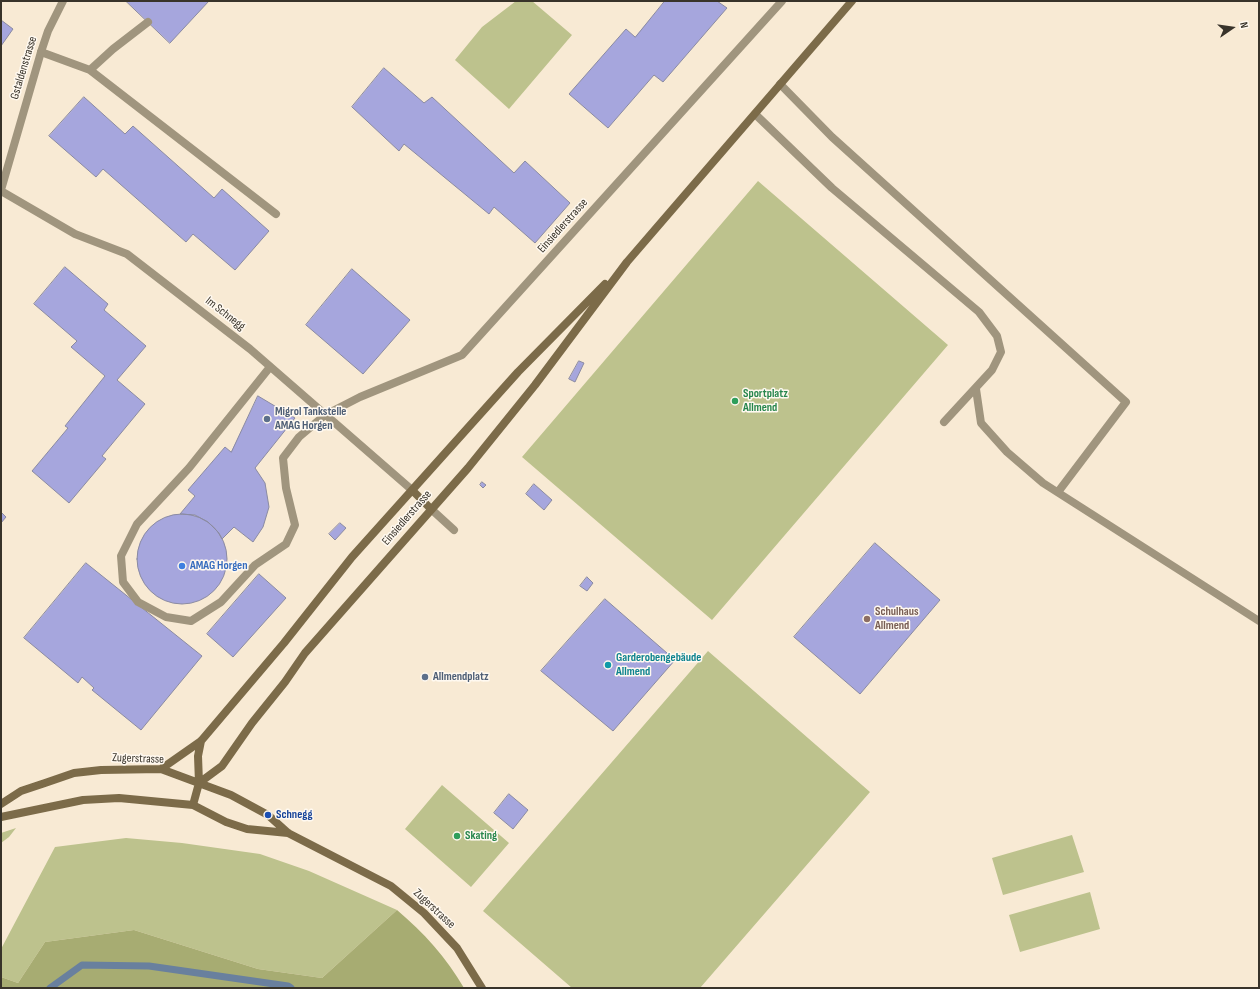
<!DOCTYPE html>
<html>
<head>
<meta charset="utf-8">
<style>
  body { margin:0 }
  #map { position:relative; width:1260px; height:989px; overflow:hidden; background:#f8ead4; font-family:"Sofia Sans Condensed",sans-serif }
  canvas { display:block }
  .frame { position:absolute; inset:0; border:2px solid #38332a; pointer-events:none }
  .north { position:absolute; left:1212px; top:8px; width:40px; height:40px; -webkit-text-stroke:3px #fff9f0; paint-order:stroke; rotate:77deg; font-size:11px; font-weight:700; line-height:16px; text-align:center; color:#38332a }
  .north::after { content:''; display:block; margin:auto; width:14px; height:18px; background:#38332a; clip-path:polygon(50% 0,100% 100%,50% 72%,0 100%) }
</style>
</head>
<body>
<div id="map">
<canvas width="1260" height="989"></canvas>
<div class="frame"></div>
<div class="north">N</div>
</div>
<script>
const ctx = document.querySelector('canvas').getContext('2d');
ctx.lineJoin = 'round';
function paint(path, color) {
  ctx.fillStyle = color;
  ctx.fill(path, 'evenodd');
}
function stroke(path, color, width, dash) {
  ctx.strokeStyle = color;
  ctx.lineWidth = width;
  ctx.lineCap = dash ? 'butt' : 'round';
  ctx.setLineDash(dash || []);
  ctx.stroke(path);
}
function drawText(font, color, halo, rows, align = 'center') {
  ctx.font = font + ' "Sofia Sans Condensed",sans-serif';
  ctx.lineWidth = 3;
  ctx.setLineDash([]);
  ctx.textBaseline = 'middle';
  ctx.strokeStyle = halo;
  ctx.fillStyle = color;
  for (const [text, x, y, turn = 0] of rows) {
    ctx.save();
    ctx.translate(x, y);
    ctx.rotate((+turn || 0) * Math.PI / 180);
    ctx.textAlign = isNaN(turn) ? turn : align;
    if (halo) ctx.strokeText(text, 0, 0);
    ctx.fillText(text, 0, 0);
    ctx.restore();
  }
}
const green = new Path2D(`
  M 516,1 L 532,1 L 572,35 L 509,109 L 455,60 L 482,27 Z
  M 758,181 L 948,345 L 712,620 L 522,457 Z
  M 708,651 L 870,792 L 700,988 L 572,988 L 483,911 Z
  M 442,785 L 509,843 L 471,887 L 405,829 Z
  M 16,828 L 9,837 L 1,843 L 1,833 Z
  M 1072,835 L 1084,872 L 1003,895 L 992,858 Z
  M 126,838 L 182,843 L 260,854 L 309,871 L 397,910 L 322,978 L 258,969 L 134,930 L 45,942 L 18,983 L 1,977 L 1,949 L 55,847 Z
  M 1090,892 L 1100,929 L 1020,952 L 1009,915 Z`);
const forest = new Path2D(`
  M 397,910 C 424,933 446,957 464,988 L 1,988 L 1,977 L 18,983 L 45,942 L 134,930 L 258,969 L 322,978 Z`);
const stream = new Path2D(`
  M 50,988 L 82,965 L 149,966 L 288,986 L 291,988`);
const building = new Path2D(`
  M 126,1 L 209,1 L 170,43 Z
  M 665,1 L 717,1 L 727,8 L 663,82 L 654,75 L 608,128 L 569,94 L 626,29 L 635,37 Z
  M 1,20 L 13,29 L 1,46 Z
  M 384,68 L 424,103 L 432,97 L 514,173 L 525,161 L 570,203 L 535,243 L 494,207 L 489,214 L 404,144 L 399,151 L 352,107 Z
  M 84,97 L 125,134 L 133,126 L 214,198 L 222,189 L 269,231 L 235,270 L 193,234 L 186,242 L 103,169 L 96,177 L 49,136 Z
  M 65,267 L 108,304 L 104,310 L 146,346 L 117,380 L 145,404 L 102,456 L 106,459 L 69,503 L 32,471 L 68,428 L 65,426 L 105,376 L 71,347 L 77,341 L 34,304 Z
  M 352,269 L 410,320 L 363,374 L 306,325 Z
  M 579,361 L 584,363 L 575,382 L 569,379 Z
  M 258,396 L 295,418 L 255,468 L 265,483 L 269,507 L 263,527 L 253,542 L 234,527 L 222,539 L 218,532 L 208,522 L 195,515 L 180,514 L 195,496 L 188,490 L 225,447 L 231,452 Z
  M 482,482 L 486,485 L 483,488 L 480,485 Z
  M 534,484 L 552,500 L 544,510 L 526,494 Z
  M 1,512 L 6,517 L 1,523 Z
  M137 559a45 45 0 1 1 90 0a45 45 0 1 1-90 0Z
  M 340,523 L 346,528 L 335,540 L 329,534 Z
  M 875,543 L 940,600 L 860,694 L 794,637 Z
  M 86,563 L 202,656 L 141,730 L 92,690 L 94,688 L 82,677 L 78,683 L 24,638 Z
  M 259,574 L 286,598 L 233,657 L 207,634 Z
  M 587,577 L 593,583 L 587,591 L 580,586 Z
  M 605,599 L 675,660 L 613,731 L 541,671 Z
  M 509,794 L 528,810 L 513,829 L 494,813 Z`);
const service = new Path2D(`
  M 41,52 L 90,70 L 113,49 L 148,22
  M 90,70 L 276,214
  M 780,84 L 832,137 L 1126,402 L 1058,492
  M 755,114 L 832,188 L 979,312 L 997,336 L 1001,352 L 992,370 L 944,422
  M 270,367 L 189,468 L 137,524 L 121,556 L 123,582 L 138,602 L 166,617 L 191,621 L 221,602 L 255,565 L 286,544 L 295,525 L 286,488 L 283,458 L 299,437 L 325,415
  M 976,389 L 981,423 L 1007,452 L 1043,483 L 1259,621
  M 431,509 L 454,530`);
const minor = new Path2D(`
  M 1,190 L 41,52 L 48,31 L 63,1
  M 1,191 L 75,234 L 127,254 L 250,349 L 412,490
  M 325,415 L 360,397 L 462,355 L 782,1`);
const secondary = new Path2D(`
  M 412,490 L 431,509
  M 161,769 L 201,741 L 284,643 L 352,557 L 518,372 L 605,284
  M 199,783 L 222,766 L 252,723 L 285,682 L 305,653 L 468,468 L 535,385 L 627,262 L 852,1
  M 1,804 L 21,791 L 45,783 L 74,773 L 101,770 L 161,769 L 231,795 L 268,815 L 288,833 L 391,886 L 424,913 L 457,948 L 482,988
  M 193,805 L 199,783 L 198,756 L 201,741
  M 1,817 L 83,800 L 119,798 L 193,805 L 226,822 L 247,829 L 288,833`);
const markers = [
  [735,401,4,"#2e9e5b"],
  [267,419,4,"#5c6f8a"],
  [182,566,4,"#3f7fe0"],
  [867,619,4,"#8d6e63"],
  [608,665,4,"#0f9aa8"],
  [425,677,4,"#5c6f8a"],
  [268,815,4,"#1a4fb4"],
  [457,836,4,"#2e9e5b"]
];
const streetNames = [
  ["Gstaldenstrasse",24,68,-73],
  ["Einsiedlerstrasse",563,226,-48],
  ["Im Schnegg",225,314,38],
  ["Einsiedlerstrasse",407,518,-49],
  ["Zugerstrasse",138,759,2],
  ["Zugerstrasse",434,909,43]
];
const leisureNames = [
  ["Sportplatz",743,394],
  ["Allmend",743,408],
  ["Skating",465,836]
];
const serviceNames = [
  ["Migrol Tankstelle",275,412],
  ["AMAG Horgen",275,426],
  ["Allmendplatz",433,677]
];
const shopNames = [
  ["AMAG Horgen",190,566]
];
const educationNames = [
  ["Schulhaus",875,612],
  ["Allmend",875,626]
];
const cultureNames = [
  ["Garderobengebäude",616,658],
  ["Allmend",616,672]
];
const transitNames = [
  ["Schnegg",276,815]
];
paint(green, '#bdc28d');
paint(forest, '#a7ac72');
stroke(stream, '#69809e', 7);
paint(building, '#a6a6dd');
stroke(building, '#8a8aa1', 1);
stroke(service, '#a0957e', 8);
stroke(minor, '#a0957e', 8);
stroke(secondary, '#7c6b49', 8);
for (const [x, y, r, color] of markers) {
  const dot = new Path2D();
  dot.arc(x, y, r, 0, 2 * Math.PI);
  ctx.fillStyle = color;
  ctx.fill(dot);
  stroke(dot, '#fff9f0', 1.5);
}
drawText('12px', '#38332a', '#fff9f0', streetNames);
drawText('bold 12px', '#27864d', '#fff9f0', leisureNames, 'left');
drawText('bold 12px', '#4e5e75', '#fff9f0', serviceNames, 'left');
drawText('bold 12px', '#366cbe', '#fff9f0', shopNames, 'left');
drawText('bold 12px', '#785e54', '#fff9f0', educationNames, 'left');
drawText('bold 12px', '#0d838f', '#fff9f0', cultureNames, 'left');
drawText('bold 12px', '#164399', '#fff9f0', transitNames, 'left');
</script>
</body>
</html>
